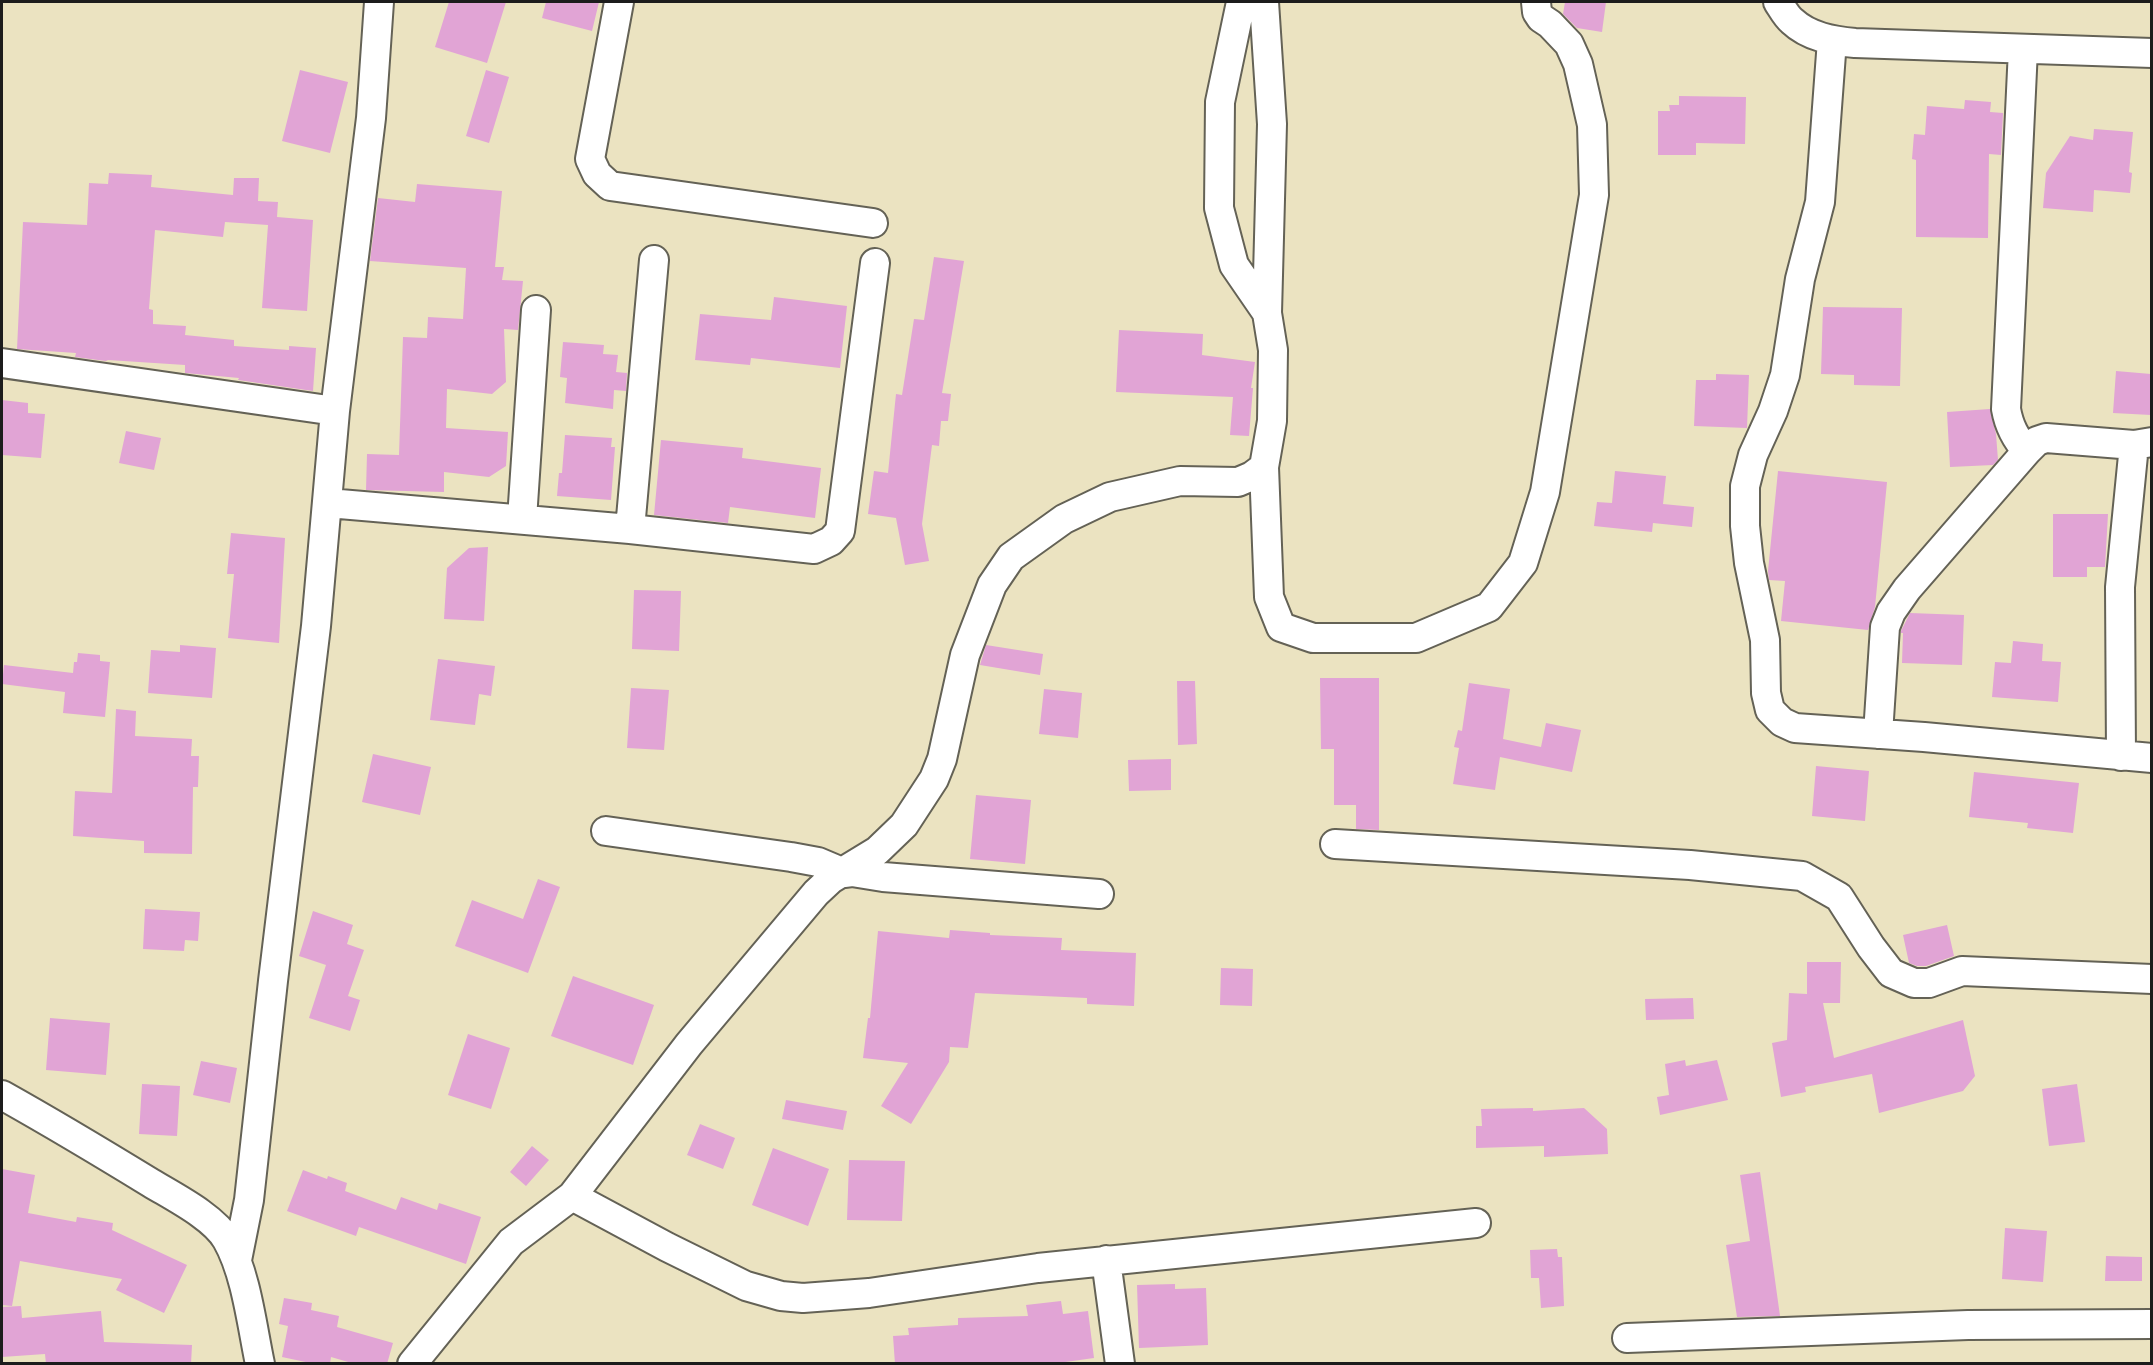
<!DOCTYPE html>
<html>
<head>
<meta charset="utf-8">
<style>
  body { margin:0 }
  #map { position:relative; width:2153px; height:1365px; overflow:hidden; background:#ebe3c1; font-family:"Architects Daughter",sans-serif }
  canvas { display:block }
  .frame { position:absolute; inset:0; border:3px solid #1c1c1c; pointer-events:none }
</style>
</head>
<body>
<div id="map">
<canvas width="2153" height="1365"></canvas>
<div class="frame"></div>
</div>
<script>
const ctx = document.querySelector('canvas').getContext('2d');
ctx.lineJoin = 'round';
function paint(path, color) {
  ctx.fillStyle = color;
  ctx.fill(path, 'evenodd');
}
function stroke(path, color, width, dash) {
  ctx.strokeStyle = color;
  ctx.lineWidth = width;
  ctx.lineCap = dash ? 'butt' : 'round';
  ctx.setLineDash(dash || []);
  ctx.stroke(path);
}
const building = new Path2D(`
  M 449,2 L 506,2 L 487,63 L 435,47 Z
  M 546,2 L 599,2 L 592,31 L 542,18 Z
  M 1565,2 L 1606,2 L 1602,32 L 1577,28 L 1563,14 Z
  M 300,70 L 348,82 L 330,153 L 282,141 Z
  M 486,70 L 509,77 L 489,143 L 466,136 Z
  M 1679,96 L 1746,97 L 1745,144 L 1696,143 L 1696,155 L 1658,155 L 1658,111 L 1670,111 L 1669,105 L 1679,105 Z
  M 1965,100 L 1991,102 L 1990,112 L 2003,113 L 2001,155 L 1989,154 L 1988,238 L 1916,237 L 1916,160 L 1912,159 L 1914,134 L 1925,135 L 1927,106 L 1964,109 Z
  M 2094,129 L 2133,132 L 2129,172 L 2132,173 L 2130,193 L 2094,190 L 2093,212 L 2043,208 L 2046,173 L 2070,136 L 2093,140 Z
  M 109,173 L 152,175 L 151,187 L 233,195 L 234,178 L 259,178 L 258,201 L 278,202 L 277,217 L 313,220 L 307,311 L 262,308 L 268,225 L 225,222 L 223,237 L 155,230 L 149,309 L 153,310 L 153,324 L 186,326 L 185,335 L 234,340 L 234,346 L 289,350 L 289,346 L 316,348 L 313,391 L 238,380 L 239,378 L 185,373 L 185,365 L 108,360 L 106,361 L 75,357 L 76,353 L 17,349 L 23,222 L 87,225 L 89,183 L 108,184 Z
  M 417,184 L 502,191 L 495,267 L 504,267 L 502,280 L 523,281 L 518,330 L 504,329 L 506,382 L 492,394 L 447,389 L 446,428 L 508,432 L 506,466 L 489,477 L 444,472 L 444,492 L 366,490 L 367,454 L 399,455 L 403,337 L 427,338 L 428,317 L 463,319 L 466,268 L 370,261 L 378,198 L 415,202 Z
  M 934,257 L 964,261 L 942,393 L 951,394 L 948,421 L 941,421 L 939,446 L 932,445 L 922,524 L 929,561 L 905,565 L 896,518 L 868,514 L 874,471 L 888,473 L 896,394 L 902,395 L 914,319 L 924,320 Z
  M 774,297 L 847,306 L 840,368 L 751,358 L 750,365 L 695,360 L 700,314 L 771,320 Z
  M 1823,307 L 1902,308 L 1900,386 L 1854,385 L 1854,375 L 1821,374 Z
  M 1119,330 L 1203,334 L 1202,355 L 1255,362 L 1251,388 L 1253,388 L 1249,436 L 1230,435 L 1233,397 L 1116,392 Z
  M 563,342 L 604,345 L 603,354 L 618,355 L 616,372 L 627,373 L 626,391 L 614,390 L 613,409 L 565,403 L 567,378 L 560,377 Z
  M 2116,371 L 2151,374 L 2151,415 L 2113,413 Z
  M 1716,374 L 1749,375 L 1747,428 L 1694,426 L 1696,380 L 1716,380 Z
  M 2,400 L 28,403 L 28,413 L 45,414 L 41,458 L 2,455 Z
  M 1990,409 L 1996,434 L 1998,460 L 1993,465 L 1950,467 L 1947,412 Z
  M 126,431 L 161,438 L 154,470 L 119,463 Z
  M 565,435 L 612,438 L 611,447 L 615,447 L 611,500 L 557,496 L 559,473 L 562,473 Z
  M 661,440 L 743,448 L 742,458 L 821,468 L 815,518 L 730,507 L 728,523 L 654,515 Z
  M 1615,471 L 1666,476 L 1663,504 L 1694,507 L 1692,527 L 1653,523 L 1652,532 L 1594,526 L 1597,502 L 1612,503 Z
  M 1778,471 L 1887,482 L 1875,607 L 1868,630 L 1781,621 L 1785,581 L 1769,580 L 1768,571 Z
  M 2053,514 L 2108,514 L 2105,567 L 2087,567 L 2087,577 L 2053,577 Z
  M 231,533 L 285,538 L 279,643 L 228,638 L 234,574 L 227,574 Z
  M 488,547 L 484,621 L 444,619 L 447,568 L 469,548 Z
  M 634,590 L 681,591 L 679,651 L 632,649 Z
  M 1910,613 L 1964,615 L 1962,665 L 1902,663 L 1903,633 L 1901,633 L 1901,631 Z
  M 2013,641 L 2043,644 L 2042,661 L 2061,662 L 2058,702 L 1992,697 L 1995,662 L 2011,663 Z
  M 180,645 L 216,648 L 212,698 L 148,693 L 151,650 L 180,652 Z
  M 986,645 L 1043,654 L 1040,675 L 980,665 Z
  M 78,653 L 100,655 L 100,661 L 110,662 L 105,717 L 63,713 L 65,692 L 2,684 L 4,665 L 73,673 L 74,662 L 77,662 Z
  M 438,659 L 495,666 L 491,696 L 479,694 L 475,725 L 430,720 Z
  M 1320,678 L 1379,678 L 1379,830 L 1356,829 L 1356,805 L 1334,805 L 1334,749 L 1321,749 Z
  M 1177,681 L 1195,681 L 1197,744 L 1178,745 Z
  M 1469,683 L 1510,689 L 1503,739 L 1541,747 L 1546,723 L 1581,730 L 1572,772 L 1500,757 L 1495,790 L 1453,784 L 1459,748 L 1454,747 L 1458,730 L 1462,731 Z
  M 631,688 L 669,690 L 664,750 L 627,748 Z
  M 1044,689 L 1082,693 L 1078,738 L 1039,734 Z
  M 116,709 L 136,711 L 135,736 L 192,739 L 191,756 L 199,756 L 198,787 L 193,787 L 192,854 L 144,853 L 144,841 L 73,836 L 75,791 L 112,793 Z
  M 373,754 L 431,767 L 420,815 L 362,802 Z
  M 1171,759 L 1171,790 L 1129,791 L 1128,760 Z
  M 1816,766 L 1869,771 L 1865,821 L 1812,816 Z
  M 1974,772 L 2079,783 L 2073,833 L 2027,828 L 2028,823 L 1969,817 Z
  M 976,795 L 1031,800 L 1025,864 L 970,859 Z
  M 538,879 L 560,887 L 528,973 L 455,946 L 472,900 L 523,919 Z
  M 145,909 L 200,912 L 198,941 L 185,940 L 184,951 L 143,949 Z
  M 313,911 L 353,925 L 347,944 L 364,950 L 348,996 L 360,1000 L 350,1031 L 309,1018 L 326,965 L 299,956 Z
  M 1947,925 L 1954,956 L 1926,966 L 1917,966 L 1909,963 L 1903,935 Z
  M 950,930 L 990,933 L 990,935 L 1062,938 L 1061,950 L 1136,953 L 1134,1006 L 1087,1004 L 1087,998 L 975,993 L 968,1048 L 950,1047 L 949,1062 L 911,1124 L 881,1106 L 908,1063 L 863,1058 L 868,1018 L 870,1018 L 878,931 L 949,938 Z
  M 1807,962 L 1841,962 L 1840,1003 L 1823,1003 L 1834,1058 L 1963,1020 L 1975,1076 L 1963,1091 L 1879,1113 L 1872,1074 L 1805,1087 L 1806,1092 L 1781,1097 L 1772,1043 L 1787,1040 L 1789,993 L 1807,994 Z
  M 1221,968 L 1253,969 L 1252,1006 L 1220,1005 Z
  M 573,976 L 654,1005 L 633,1065 L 551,1036 Z
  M 1693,998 L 1694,1019 L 1646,1020 L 1645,999 Z
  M 50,1018 L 110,1023 L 106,1075 L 46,1070 Z
  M 468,1034 L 510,1048 L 491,1109 L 448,1095 Z
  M 1685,1060 L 1686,1066 L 1717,1060 L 1728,1100 L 1660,1115 L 1657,1097 L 1669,1095 L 1665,1064 Z
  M 201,1061 L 237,1068 L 230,1103 L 193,1095 Z
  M 142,1084 L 180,1086 L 177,1136 L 139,1134 Z
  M 2077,1084 L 2085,1142 L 2049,1146 L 2042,1089 Z
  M 786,1100 L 847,1111 L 843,1130 L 782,1119 Z
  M 1533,1108 L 1533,1111 L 1584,1108 L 1607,1129 L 1608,1154 L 1544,1157 L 1544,1146 L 1476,1148 L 1476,1126 L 1482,1126 L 1481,1109 Z
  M 700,1124 L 735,1138 L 723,1169 L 687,1155 Z
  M 532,1146 L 549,1160 L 526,1186 L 510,1172 Z
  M 773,1148 L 829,1169 L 808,1226 L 752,1205 Z
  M 849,1160 L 905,1161 L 902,1221 L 847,1220 Z
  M 2,1169 L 35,1175 L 28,1213 L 76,1222 L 77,1217 L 113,1223 L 112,1230 L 187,1265 L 164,1313 L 116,1290 L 122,1279 L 20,1261 L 12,1306 L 2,1305 Z
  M 303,1170 L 327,1179 L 328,1176 L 347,1183 L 345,1191 L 396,1210 L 401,1197 L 437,1210 L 439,1203 L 481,1217 L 466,1264 L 359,1227 L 356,1236 L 287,1211 Z
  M 1760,1172 L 1780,1316 L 1737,1317 L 1726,1245 L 1750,1241 L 1740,1175 Z
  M 2005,1228 L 2047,1231 L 2043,1282 L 2002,1279 Z
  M 1557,1249 L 1558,1257 L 1562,1257 L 1564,1306 L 1541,1308 L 1539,1278 L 1531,1278 L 1530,1250 Z
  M 2106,1256 L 2142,1257 L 2142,1281 L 2105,1281 Z
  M 1175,1284 L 1175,1289 L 1206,1288 L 1208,1345 L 1139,1348 L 1137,1285 Z
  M 284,1298 L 312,1303 L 311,1310 L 339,1316 L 337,1327 L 393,1343 L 387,1364 L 355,1364 L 331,1357 L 330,1364 L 315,1364 L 282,1357 L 288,1326 L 279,1324 Z
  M 1061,1301 L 1063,1314 L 1088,1311 L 1094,1358 L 1051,1364 L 895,1364 L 893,1336 L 909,1335 L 908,1328 L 958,1325 L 958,1318 L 1028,1316 L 1026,1305 Z
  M 21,1306 L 22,1318 L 101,1311 L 104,1342 L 192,1345 L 191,1364 L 46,1364 L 45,1354 L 2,1357 L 2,1307 Z`);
const minor = new Path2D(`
  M 619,2 L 590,159 L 597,174 L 610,186 L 873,223
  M 1241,2 L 1220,102 L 1219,208 L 1234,265 L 1267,313 L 1273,350 L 1272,421 L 1264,467 L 1269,597 L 1281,627 L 1313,638 L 1416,638 L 1489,607 L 1523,563 L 1545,492 L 1594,195 L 1592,125 L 1578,64 L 1569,44 L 1550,24 L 1541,18 L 1537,12 L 1536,2
  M 1264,2 L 1272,124 L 1267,313
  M 1778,2 C 1782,8 1786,16 1792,21 C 1809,37 1833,41 1855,43 L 2152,53
  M 1832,40 L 1820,202 L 1800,279 L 1785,375 L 1773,411 L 1753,455 L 1745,486 L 1745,526 L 1749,563 L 1765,640 L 1766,693 L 1770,710 L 1782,722 L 1795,728 L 1924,737 L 2152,758
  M 2023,49 L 2006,409 C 2009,426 2015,438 2027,451
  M 2,363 L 335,411
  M 328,503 L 630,529 L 814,549 L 831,541 L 840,531 L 875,263
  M 522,519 L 536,310
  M 630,529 L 654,260
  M 1878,734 L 1885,627 L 1891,612 L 1907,589 L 2027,451 L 2037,441 L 2046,438 L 2134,445 L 2152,442
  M 2121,756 L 2120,587 L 2134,445
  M 606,831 L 791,857 L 818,862 L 844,873 L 852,872 L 883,877 L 1099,894
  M 1335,844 L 1690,865 L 1802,876 L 1839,897 L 1871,947 L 1891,973 L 1914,983 L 1929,983 L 1962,971 L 2152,979
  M 2,1095 C 52,1123 102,1153 151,1183 C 174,1197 214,1217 227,1240 C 246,1273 252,1326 260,1364
  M 572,1196 L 667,1247 L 746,1286 L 781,1296 L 803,1298 L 869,1293 L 1038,1268 L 1476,1223
  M 237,1260 L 249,1200 L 273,981 L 316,626 L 335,411 L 371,118 L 379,2
  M 1106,1260 L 1120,1364
  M 1627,1338 L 1968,1325 L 2152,1324
  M 412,1364 L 511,1242 L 572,1196 L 689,1044 L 816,893 L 831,879 L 877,851 L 904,825 L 934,779 L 942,759 L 965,655 L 992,585 L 1011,557 L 1064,519 L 1110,497 L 1180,481 L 1238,482 L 1252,476 L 1264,467`);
paint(building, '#e1a4d5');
stroke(minor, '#646256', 32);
stroke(minor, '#fff', 28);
</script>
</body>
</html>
